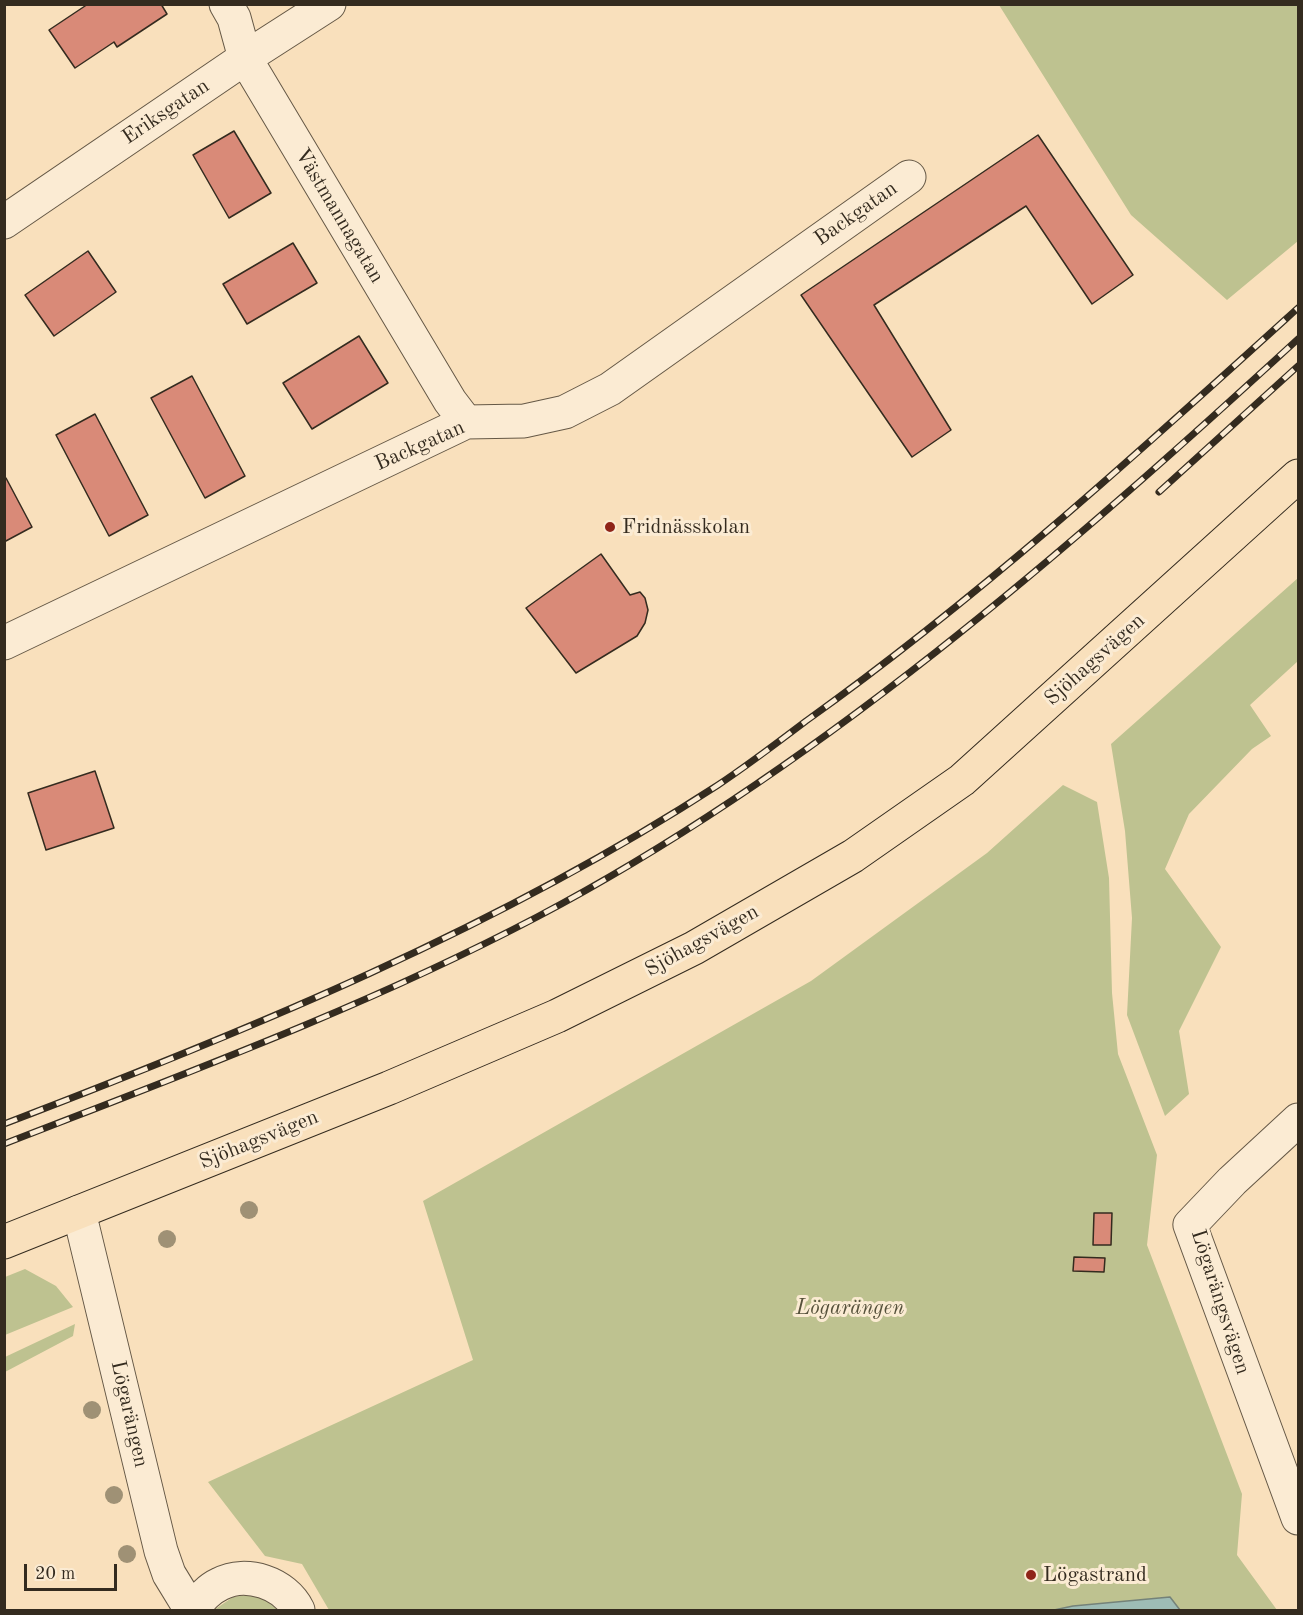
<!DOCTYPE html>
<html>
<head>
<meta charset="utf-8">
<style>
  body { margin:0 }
  #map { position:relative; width:1303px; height:1615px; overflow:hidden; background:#f9e0bc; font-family:"Old Standard TT",serif }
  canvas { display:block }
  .frame { position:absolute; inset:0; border:6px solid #342b1f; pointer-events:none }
  .scale { position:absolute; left:24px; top:1564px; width:93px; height:27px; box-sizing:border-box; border:3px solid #342b1f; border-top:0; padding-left:8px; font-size:18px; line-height:21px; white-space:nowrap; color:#342b1f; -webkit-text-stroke:4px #fbebd3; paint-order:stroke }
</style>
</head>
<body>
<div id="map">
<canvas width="1303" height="1615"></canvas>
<div class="frame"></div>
<div class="scale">20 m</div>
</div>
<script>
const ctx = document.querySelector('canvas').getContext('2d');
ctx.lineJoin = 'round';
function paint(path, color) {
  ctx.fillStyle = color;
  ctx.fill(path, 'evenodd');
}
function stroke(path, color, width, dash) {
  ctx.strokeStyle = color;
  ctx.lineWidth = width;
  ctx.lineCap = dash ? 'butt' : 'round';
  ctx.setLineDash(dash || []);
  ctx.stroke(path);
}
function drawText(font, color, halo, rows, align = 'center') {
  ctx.font = font + ' "Old Standard TT",serif';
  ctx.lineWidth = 6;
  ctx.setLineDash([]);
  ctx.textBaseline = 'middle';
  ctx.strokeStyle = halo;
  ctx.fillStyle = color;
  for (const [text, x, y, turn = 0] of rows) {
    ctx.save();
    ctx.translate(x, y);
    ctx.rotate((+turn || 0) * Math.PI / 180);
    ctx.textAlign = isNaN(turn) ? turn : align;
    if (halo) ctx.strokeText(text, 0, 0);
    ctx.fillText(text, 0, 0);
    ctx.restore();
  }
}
const green = new Path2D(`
  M 999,5 L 1298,5 L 1298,241 L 1227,300 L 1131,215 Z
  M 1298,578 L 1298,661 L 1250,705 L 1271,736 L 1252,749 L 1189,814 L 1165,869 L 1221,947 L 1179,1031 L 1189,1094 L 1165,1116 L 1127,1015 L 1132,918 L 1125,831 L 1111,744 Z
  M 1063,785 L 1097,802 L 1109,878 L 1112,993 L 1118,1054 L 1157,1155 L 1147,1245 L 1242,1494 L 1237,1555 L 1277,1610 L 1180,1610 L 1169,1597 L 1073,1606 L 1054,1610 L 329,1610 L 302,1564 L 265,1556 L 208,1482 L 473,1360 L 423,1201 L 811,981 L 987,853 Z
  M 25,1269 L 56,1286 L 73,1307 L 5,1335 L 5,1277 Z
  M 75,1324 L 73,1336 L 5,1372 L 5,1357 Z
  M 246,1595 C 260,1597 269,1600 279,1610 L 214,1610 L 233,1597 Z`);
const water = new Path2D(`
  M 1170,1597 L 1180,1610 L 1054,1610 L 1073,1606 Z`);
const building = new Path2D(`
  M 88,4 L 161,4 L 167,14 L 117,47 L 114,42 L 75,68 L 49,30 Z
  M 234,131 L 271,193 L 229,218 L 193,155 Z
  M 1038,135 L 1133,275 L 1092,304 L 1026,206 L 874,305 L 951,430 L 912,457 L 801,295 Z
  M 293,243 L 317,283 L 247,324 L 223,284 Z
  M 88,251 L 116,292 L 54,336 L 25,295 Z
  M 359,336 L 388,383 L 312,429 L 283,383 Z
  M 192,376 L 245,476 L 205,498 L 151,398 Z
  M 95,414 L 148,515 L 109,536 L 56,435 Z
  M 6,478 L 32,527 L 4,542 L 4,479 Z
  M 601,554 L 630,595 L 640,592 L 645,598 L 648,610 L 645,623 L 637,636 L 576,673 L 526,608 Z
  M 95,771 L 114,828 L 46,850 L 28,793 Z
  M 1094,1213 L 1112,1213 L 1111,1245 L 1093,1245 Z
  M 1074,1257 L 1105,1258 L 1104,1272 L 1073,1271 Z`);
const minor = new Path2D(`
  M 226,4 L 234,18 L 245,58 L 450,401 L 466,422
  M 4,222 L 245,58 L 329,4
  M 4,643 L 466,422 L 524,421 L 565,412 L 610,389 L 909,177
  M 1298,1120 L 1232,1181 L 1190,1225 L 1298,1518
  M 79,1212 L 161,1551 L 169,1574 L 191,1610
  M 192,1610 C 200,1600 207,1590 220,1584 C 246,1570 285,1583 298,1610`);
const major = new Path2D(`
  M 4,1242 L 389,1088 L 557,1016 L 694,948 L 853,856 L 962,780 L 1298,476`);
const rail = new Path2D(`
  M 1159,492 L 1298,366
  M 4,1124 C 250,1030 496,929 718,785 C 748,765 777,743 806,721 C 981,596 1139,452 1298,308
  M 4,1144 C 184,1074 366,1007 537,917 C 816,770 1068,550 1298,339`);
const trees = [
  [249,1210],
  [167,1239],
  [92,1410],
  [114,1495],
  [127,1554]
];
const markers = [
  [610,527,6,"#8f2418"],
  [1031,1575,6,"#8f2418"]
];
const streetNames = [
  ["Eriksgatan",166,112,-34],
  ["Backgatan",856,214,-35],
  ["Västmannagatan",339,216,59],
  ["Backgatan",420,446,-24],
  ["Sjöhagsvägen",1095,660,-42],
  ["Sjöhagsvägen",702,941,-29],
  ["Sjöhagsvägen",259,1140,-22],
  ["Lögarängsvägen",1220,1302,72],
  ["Lögarängen",129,1414,77]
];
const poiNames = [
  ["Fridnässkolan",622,527],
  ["Lögastrand",1043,1575]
];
const parkNames = [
  ["Lögarängen",850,1308]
];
paint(green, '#bec290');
paint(water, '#9ebcb5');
stroke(water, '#748279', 1.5);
paint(building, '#d98a78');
stroke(building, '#342b1f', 1.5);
stroke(minor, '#655846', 35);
stroke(major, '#342b1f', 35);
stroke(minor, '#fbebd3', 33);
stroke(major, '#f9e0bc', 33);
stroke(rail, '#342b1f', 7);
stroke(rail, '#fbebd3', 4.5, [14]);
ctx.fillStyle = '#9f9175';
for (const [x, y] of trees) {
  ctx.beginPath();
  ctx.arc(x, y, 9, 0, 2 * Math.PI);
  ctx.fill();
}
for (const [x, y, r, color] of markers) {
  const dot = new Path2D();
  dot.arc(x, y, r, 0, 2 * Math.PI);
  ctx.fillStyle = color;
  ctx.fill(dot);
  stroke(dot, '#fbebd3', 2);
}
drawText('21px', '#342b1f', '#fbebd3', streetNames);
drawText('21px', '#342b1f', '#fbebd3', poiNames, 'left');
drawText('italic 21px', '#56513b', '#fbebd3', parkNames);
</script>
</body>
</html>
